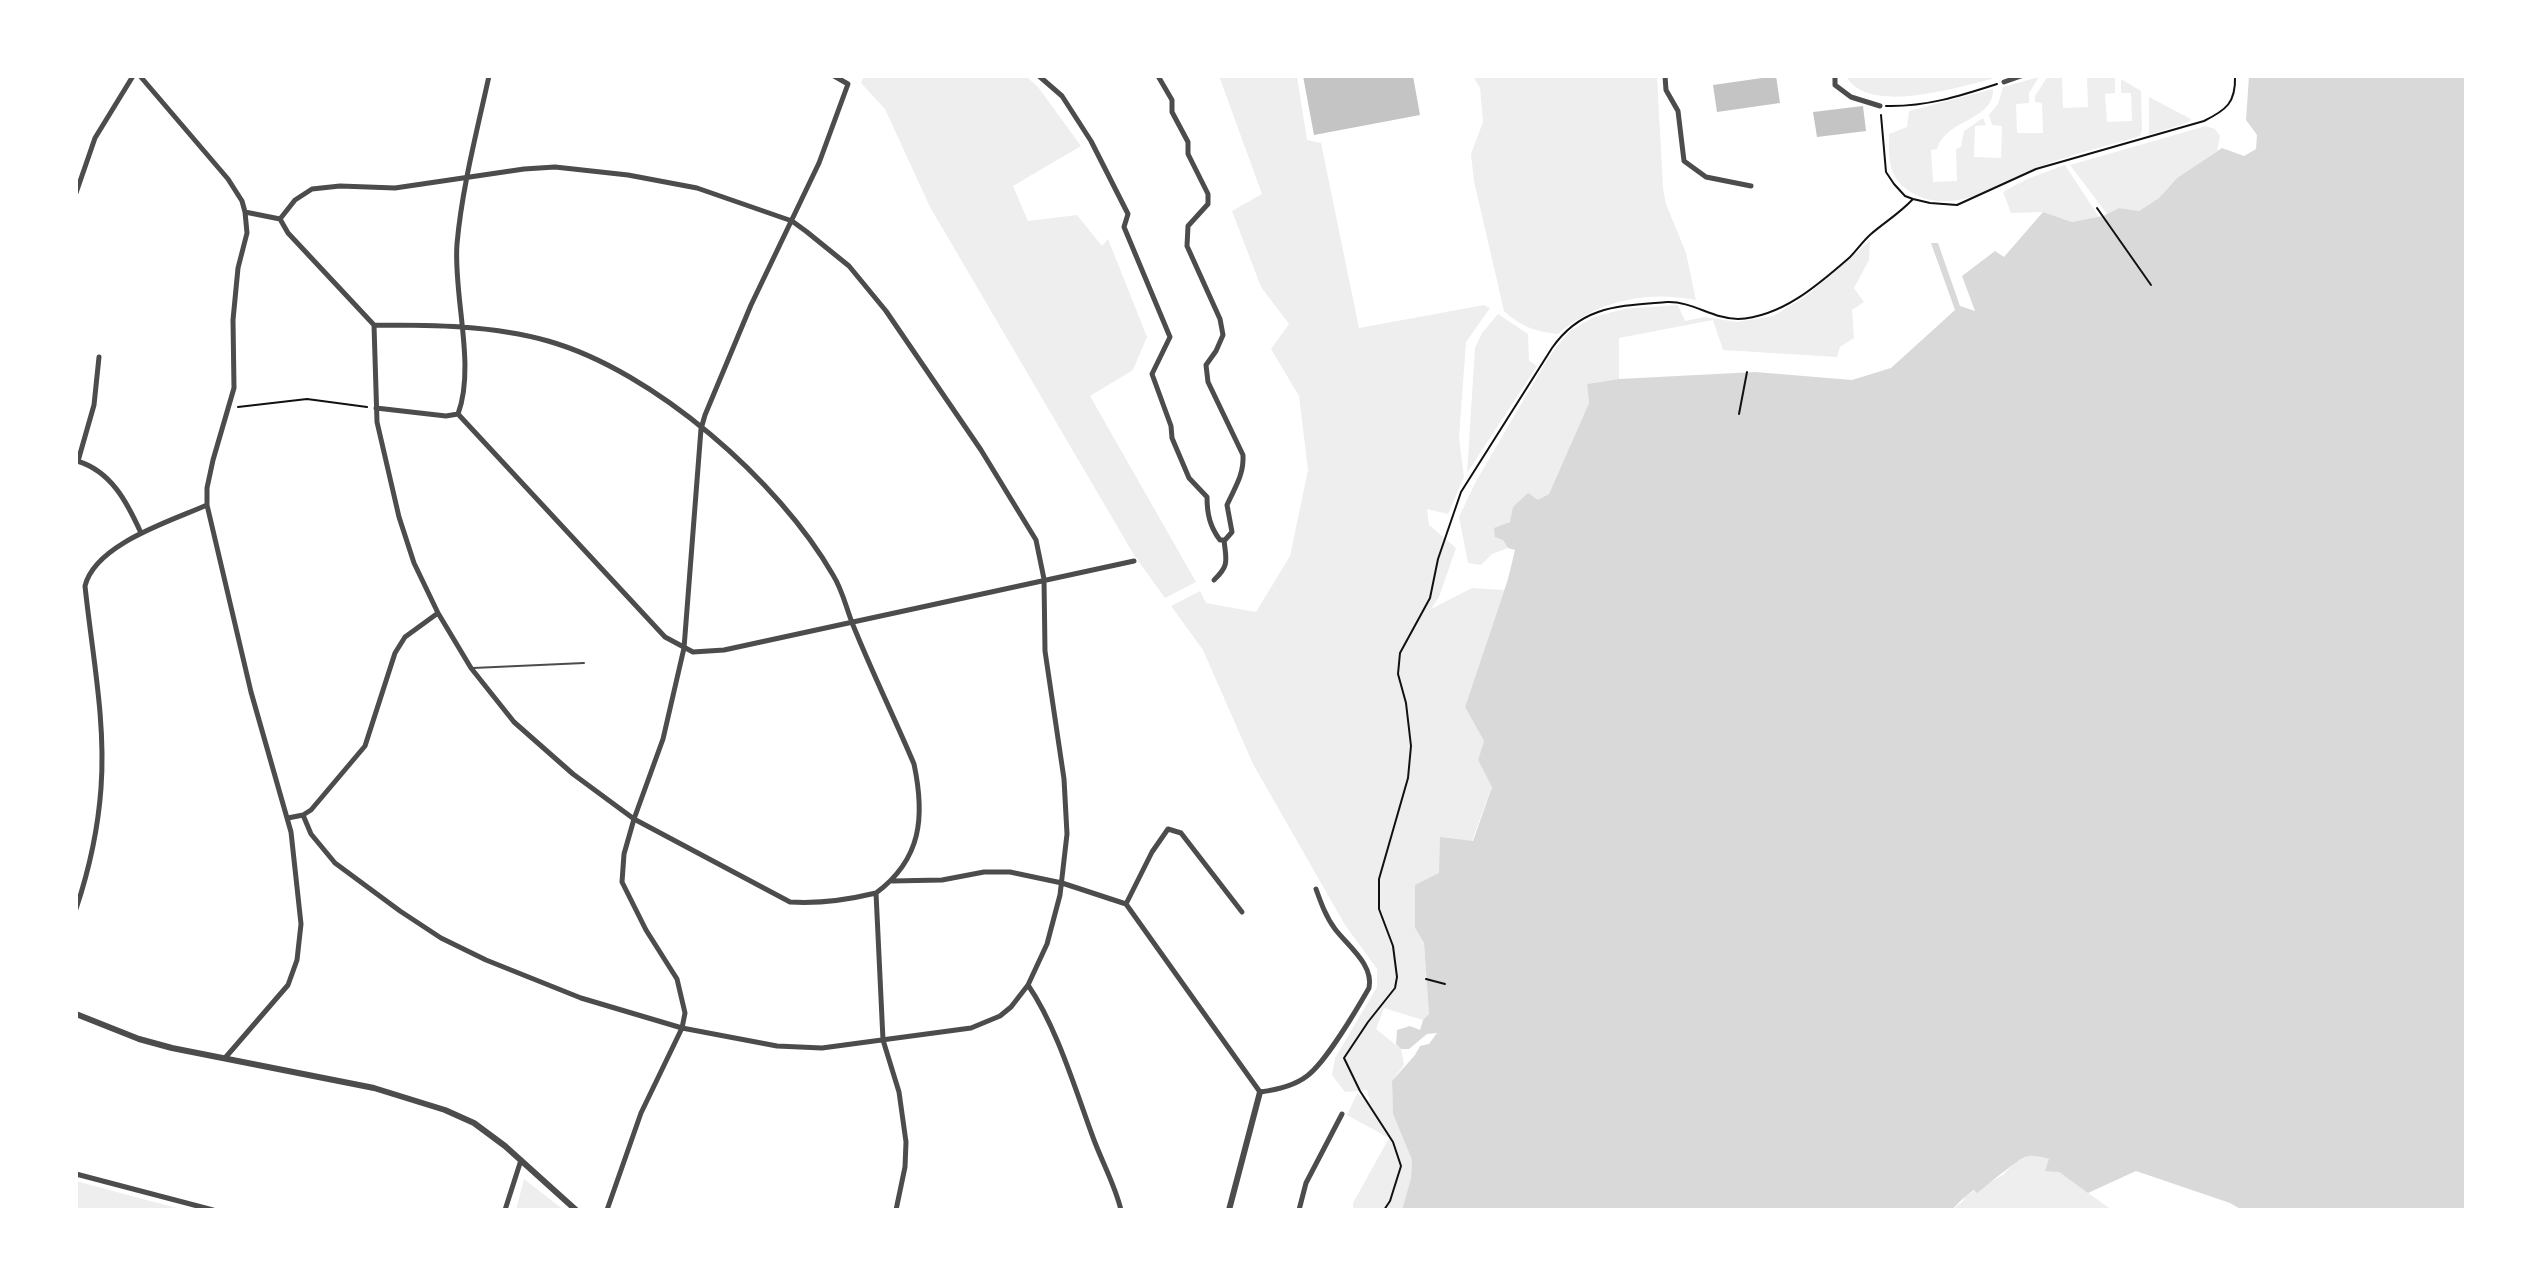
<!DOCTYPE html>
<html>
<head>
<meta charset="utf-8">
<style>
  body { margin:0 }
  #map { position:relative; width:2542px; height:1286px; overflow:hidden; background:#fff; font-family:"Nunito Sans",sans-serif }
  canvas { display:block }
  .frame { position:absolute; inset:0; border:78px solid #fff; pointer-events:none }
</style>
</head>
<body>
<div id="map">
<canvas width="2542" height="1286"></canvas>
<div class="frame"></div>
</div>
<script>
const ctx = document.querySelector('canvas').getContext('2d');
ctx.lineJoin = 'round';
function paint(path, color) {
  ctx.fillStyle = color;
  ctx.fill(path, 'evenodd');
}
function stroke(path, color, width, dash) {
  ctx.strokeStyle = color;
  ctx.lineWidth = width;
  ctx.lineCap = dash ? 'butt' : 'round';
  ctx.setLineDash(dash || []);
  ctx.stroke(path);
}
const green = new Path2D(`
  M 864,76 L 1026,76 L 1038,87 L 1081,146 L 1013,186 L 1028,221 L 1077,215 L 1102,246 L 1108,239 L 1147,337 L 1133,370 L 1090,396 L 1196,582 L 1165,598 L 1134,555 L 930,207 L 885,109 L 861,83 Z
  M 1219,76 L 1297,76 L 1307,140 L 1321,143 L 1359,328 L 1484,305 L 1490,308 L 1466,342 L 1459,438 L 1464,477 L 1448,514 L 1427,509 L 1429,525 L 1456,548 L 1439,597 L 1431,609 L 1472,588 L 1504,590 L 1465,707 L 1484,741 L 1478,760 L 1492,786 L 1472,841 L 1439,873 L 1415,928 L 1424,943 L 1429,1015 L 1423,1020 L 1384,1008 L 1376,1029 L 1401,1049 L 1404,1065 L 1392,1081 L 1393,1114 L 1412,1160 L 1411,1178 L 1402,1210 L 1353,1210 L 1353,1203 L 1389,1138 L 1347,1115 L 1357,1094 L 1370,1101 L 1367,1090 L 1345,1092 L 1332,1075 L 1335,1058 L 1377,987 L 1377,969 L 1345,925 L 1253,764 L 1203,650 L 1171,606 L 1200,591 L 1206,603 L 1256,612 L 1290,556 L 1308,470 L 1299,396 L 1271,349 L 1289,324 L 1261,287 L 1232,211 L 1262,194 Z
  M 1473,76 L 1657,76 L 1663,188 L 1666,204 L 1686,253 L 1696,300 C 1647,290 1596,301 1558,334 C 1536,332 1520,326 1504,311 L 1474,181 L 1471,154 L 1483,122 L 1480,88 Z
  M 1846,76 L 1992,76 L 1992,79 C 1957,87 1868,116 1846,76 Z
  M 2048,76 L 2072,76 L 2062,78 L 2063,108 L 2088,107 L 2087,78 L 2079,76 L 2115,76 L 2115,93 L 2105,94 L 2107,122 L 2132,121 L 2131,93 L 2121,93 L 2121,79 L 2141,91 L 2142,130 L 2140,136 C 2107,146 2072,154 2039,167 C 2002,182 1959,214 1918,196 C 1907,191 1896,182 1892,170 C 1888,159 1889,145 1889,134 L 1907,127 L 1909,111 L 1993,89 C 1994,121 1947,118 1937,149 L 1931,150 L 1933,182 L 1957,181 L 1956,149 L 1961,147 L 1964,131 L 1983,118 L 1986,125 L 1975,126 L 1974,157 L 2001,158 L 2002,126 L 1992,125 L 1989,115 L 1998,104 L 2003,87 L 2039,77 L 2029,93 L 2029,103 L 2016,104 L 2017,133 L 2043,133 L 2042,103 L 2035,102 L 2035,96 Z
  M 2149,97 L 2191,119 L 2189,122 L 2149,135 Z
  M 2206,126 L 2215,129 L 2220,136 L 2217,151 L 2177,178 L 2159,198 L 2139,211 L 2119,208 L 2107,214 L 2070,165 Z
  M 2065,165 L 2099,217 L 2072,222 L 2043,212 L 2011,213 L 2003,192 L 2027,179 Z
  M 1870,241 L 1869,260 L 1854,288 L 1864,302 L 1852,310 L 1854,338 L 1840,347 L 1837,357 L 1723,350 L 1713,320 L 1619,338 L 1619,379 L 1587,384 L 1589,403 L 1549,494 L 1503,526 L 1503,540 L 1508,548 L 1492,554 L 1481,565 L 1468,563 L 1459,517 L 1475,483 L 1547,360 L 1559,344 L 1570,331 L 1594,317 L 1624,309 L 1678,305 L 1685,321 L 1705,317 L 1737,322 L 1773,316 L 1805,297 Z
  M 1498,314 L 1528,334 L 1529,361 L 1537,366 L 1467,473 L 1475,348 L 1482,333 Z
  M 2030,1155 L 2049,1159 L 2059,1172 L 2112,1210 L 1952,1210 L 1963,1201 L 1965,1196 L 2003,1175 L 2013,1164 Z
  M 524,1179 L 564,1210 L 516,1210 Z
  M 76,1181 L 184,1210 L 76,1210 Z`);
const water = new Path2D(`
  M 2249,76 L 2466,76 L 2466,1210 L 2242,1210 L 2230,1203 L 2136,1171 L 2088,1193 L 2059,1172 L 2045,1171 L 2049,1159 C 2043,1158 2035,1155 2029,1156 C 2019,1157 1988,1185 1977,1193 L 1974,1190 C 1966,1195 1958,1203 1952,1210 L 1402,1210 L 1411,1178 L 1412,1160 L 1393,1114 L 1392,1081 L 1415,1055 L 1420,1046 L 1429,1044 L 1437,1033 L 1427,1034 L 1409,1049 L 1401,1049 L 1396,1044 L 1397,1030 L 1410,1026 L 1420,1030 L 1423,1020 L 1429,1014 L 1424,943 L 1415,928 L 1415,885 L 1439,873 L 1440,837 L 1473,841 L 1492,787 L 1478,760 L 1484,741 L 1465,707 L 1508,579 L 1515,550 L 1508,548 L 1503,540 L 1495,537 L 1494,528 L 1510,522 L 1513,507 L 1528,493 L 1538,500 L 1549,494 L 1589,403 L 1587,384 L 1619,379 L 1755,372 L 1852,380 L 1891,368 L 1955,310 L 1931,243 L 1938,243 L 1960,306 L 1975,311 L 1962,276 L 1995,251 L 2004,257 L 2043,212 L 2072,222 L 2103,216 L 2119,208 L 2139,211 L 2159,198 L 2177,178 L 2222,148 L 2244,156 L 2256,149 L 2257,135 L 2246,120 Z`);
const building = new Path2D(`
  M 1303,76 L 1413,76 L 1420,115 L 1314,135 Z
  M 1776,76 L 1780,103 L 1717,112 L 1713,85 Z
  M 1863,106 L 1866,131 L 1817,137 L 1813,112 Z`);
const path = new Path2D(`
  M 1886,106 C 1926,107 1960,96 1997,84
  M 1881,115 L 1886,172 L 1894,184 L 1905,196 L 1913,199 L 1930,203 L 1957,205 L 2036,169 L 2204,121 C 2226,110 2236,103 2235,76
  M 2097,208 L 2151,285
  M 238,407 L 307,399 L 367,407
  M 1739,414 L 1747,372
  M 1426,979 L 1445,984
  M 1384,1210 L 1390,1201 L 1401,1166 L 1393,1142 L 1360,1091 L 1344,1058 L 1368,1022 L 1395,988 L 1397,977 L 1393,946 L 1379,909 L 1379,879 L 1408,778 L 1411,746 L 1406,703 L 1398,674 L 1400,653 L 1430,598 L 1438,559 L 1461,492 L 1552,348 C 1582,305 1620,306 1667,302 C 1692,301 1713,319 1738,319 C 1782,317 1819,284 1850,257 C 1857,250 1863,241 1871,234 C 1885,222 1900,213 1913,199`);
const service = new Path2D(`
  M 473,668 L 584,663`);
const minor = new Path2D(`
  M 140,76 L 228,179 L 242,201 L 245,212 L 247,233 L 238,268 L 233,320 L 234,388 L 213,460 L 207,488 L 207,505 L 251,692 L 291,832 L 301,924 L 297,960 L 288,985 L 225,1058
  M 1039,76 L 1062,96 L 1091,141 L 1128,214 L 1124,227 L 1170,337 L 1152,374 L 1171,426 L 1172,438 L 1189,478 L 1207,497 C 1207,514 1210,527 1220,540 L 1225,540 L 1232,532 L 1227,505 C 1235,487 1244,475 1243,455 L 1208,382 L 1206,365 L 1216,351 L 1223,335 L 1220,319 L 1187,246 L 1188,226 L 1208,204 L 1208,194 L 1188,154 L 1188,142 L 1172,112 L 1172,100 L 1158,76
  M 1665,76 L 1666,90 L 1678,111 L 1684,161 L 1706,177 L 1751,186
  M 1835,76 L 1835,85 L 1851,97 L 1880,106
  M 2004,82 L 2021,76
  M 76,193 L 95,138 L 133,76
  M 245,212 L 280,219 L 288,233 L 374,325 L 377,422 L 399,517 L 414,563 L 438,613 L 471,668 L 514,722 L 573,774 L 634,819 L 790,902 C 820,904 847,900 876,893
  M 280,219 L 295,200 L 312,189 L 340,186 L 395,188 L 524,169 L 555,167 L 628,175 L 697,188 L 792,221 L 807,232 L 849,266 L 886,311 L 981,450 L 1036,540 L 1044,579 L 1045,651 L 1064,779 L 1067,834 L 1060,895 L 1047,944 L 1028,985 L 1011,1007 L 1000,1016 L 971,1028 L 822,1048 L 777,1046 L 682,1028 L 581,998 L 486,960 L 441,938 L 400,911 L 335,863 L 311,834 L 303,815
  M 374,325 C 431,325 492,325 548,341 C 654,371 779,481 833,575 C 843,591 846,608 853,625 C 872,672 894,717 914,764 C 925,816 922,859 876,893 L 883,1040 L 899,1092 L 906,1142 L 905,1167 L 896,1210
  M 376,408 L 446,416 L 458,414
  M 458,414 L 665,637 L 693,652 L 724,650 L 1134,561
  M 458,414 C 476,366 453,295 457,244 C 462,188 477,131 489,76
  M 77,461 C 111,471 127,502 141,533
  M 78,461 L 94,405 L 99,357
  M 1214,580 C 1230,565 1226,560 1224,540
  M 288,818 L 303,815 L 311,810 L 365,746 L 395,653 L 405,637 L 438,613
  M 892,881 L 942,880 L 984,872 L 1010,872 L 1062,883 L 1126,904 L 1260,1092 C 1276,1090 1294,1086 1307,1076 C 1325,1063 1357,1009 1369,988 C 1374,965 1348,946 1335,929 C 1326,917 1321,903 1316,889
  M 1126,904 L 1152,852 L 1168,829 L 1181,833 L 1242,912
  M 76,909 C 89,870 98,830 101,788 C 106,721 92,653 85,586 C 95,544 171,521 207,505
  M 1028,985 C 1057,1027 1076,1092 1094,1140 C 1103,1164 1115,1185 1121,1210
  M 76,1174 L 213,1210
  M 505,1210 L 521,1160
  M 607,1210 L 641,1113 L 682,1028 L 685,1013 L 677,979 L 646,930 L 622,882 L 624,854 L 634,819 L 663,739 L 684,648 L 701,429 L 705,415 L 751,305 L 819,163 L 848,84 L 834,76
  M 1299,1210 L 1306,1183 L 1342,1114`);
const tertiary = new Path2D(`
  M 76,1014 L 139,1039 L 172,1048 L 374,1088 L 445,1110 L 474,1123 L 505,1146 L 576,1210
  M 1229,1210 L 1260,1092`);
paint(green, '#eee');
paint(water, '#d9d9d9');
paint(building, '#c4c4c4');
stroke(path, '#111', 2);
stroke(service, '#4c4c4c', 2);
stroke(minor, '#4c4c4c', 5);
stroke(tertiary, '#4c4c4c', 6);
</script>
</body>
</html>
